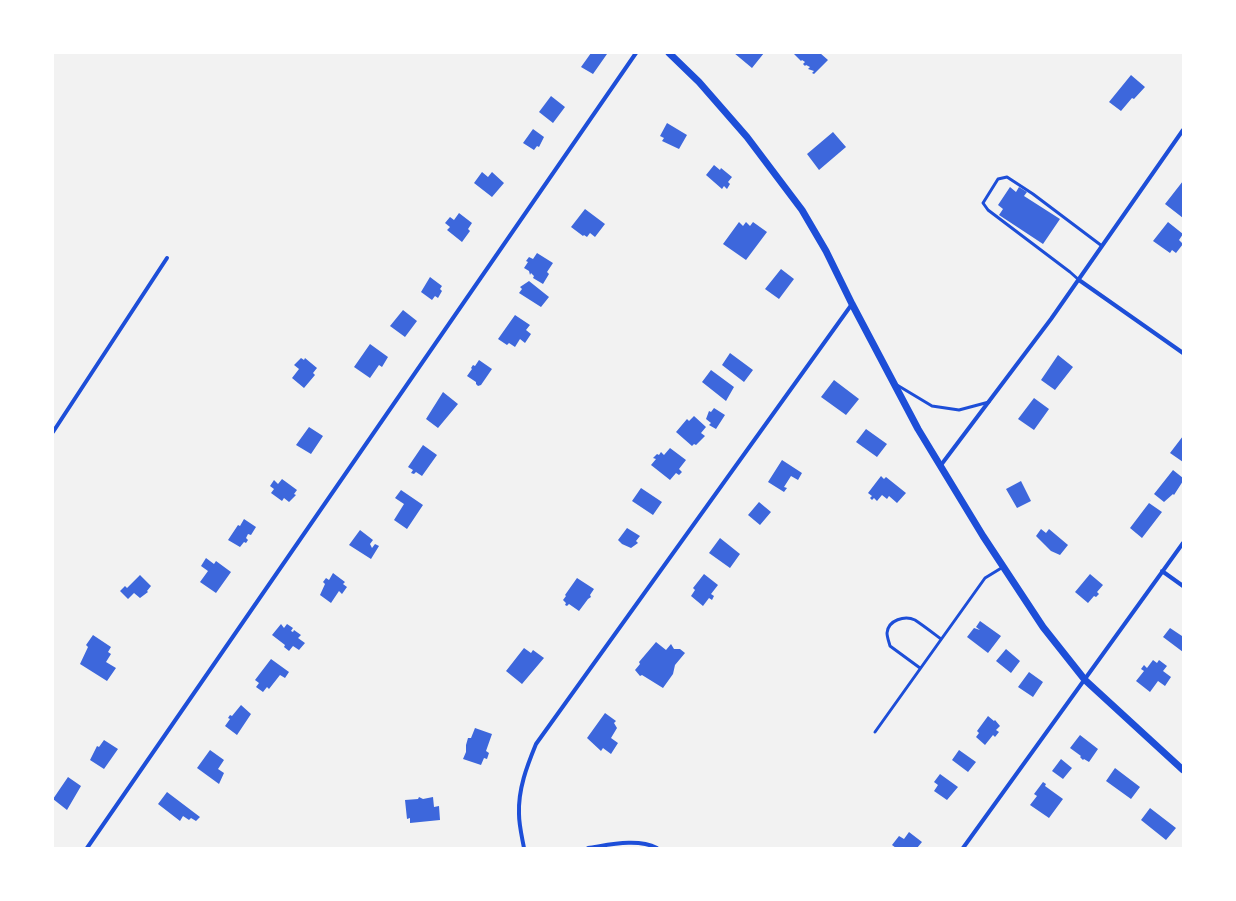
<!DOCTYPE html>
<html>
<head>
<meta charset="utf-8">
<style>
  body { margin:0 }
  #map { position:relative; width:1236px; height:901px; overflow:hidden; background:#f2f2f2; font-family:"Archivo Narrow",sans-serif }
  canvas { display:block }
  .frame { position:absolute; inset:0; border:54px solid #fff; pointer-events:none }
</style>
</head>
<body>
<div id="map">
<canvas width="1236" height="901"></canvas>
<div class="frame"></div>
</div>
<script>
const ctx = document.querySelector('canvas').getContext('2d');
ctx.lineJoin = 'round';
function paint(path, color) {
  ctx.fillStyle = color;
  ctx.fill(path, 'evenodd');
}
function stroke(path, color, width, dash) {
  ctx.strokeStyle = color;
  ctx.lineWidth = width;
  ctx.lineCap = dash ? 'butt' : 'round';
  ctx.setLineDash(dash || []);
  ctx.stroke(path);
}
const building = new Path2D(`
  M 591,53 L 607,54 L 593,74 L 581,67 Z
  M 734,53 L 764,53 L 752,68 Z
  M 793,53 L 820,53 L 828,60 L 814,74 L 812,73 L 814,71 L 808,69 L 810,67 L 806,65 L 805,66 L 803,64 L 805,62 L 802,60 L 801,61 Z
  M 1131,75 L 1145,87 L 1134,99 L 1132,98 L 1121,111 L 1109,102 Z
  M 551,96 L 565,107 L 553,123 L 539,112 Z
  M 667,123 L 687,135 L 679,149 L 662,141 L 664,138 L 660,136 Z
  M 533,129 L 544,137 L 539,147 L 537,146 L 534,150 L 523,143 Z
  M 833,132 L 846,147 L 819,170 L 807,154 Z
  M 714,165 L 720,170 L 721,168 L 732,177 L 728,182 L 730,184 L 727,189 L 724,186 L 722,189 L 706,175 Z
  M 482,172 L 488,177 L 492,172 L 504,183 L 492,197 L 474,183 Z
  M 1183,181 L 1183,218 L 1165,204 Z
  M 1010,187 L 1016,192 L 1019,187 L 1027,192 L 1024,196 L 1060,219 L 1043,244 L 999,215 L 1003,209 L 998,205 Z
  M 585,209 L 605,224 L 595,237 L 590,233 L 587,237 L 584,235 L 583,236 L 571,227 Z
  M 459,213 L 472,223 L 468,229 L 470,231 L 462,242 L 447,230 L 450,227 L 445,223 L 450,217 L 454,220 Z
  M 739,222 L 743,226 L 746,222 L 750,226 L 753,222 L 767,232 L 746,260 L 723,244 Z
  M 1168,222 L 1183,234 L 1179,240 L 1183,244 L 1176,253 L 1172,250 L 1170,253 L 1153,241 Z
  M 537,253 L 553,263 L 547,272 L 549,274 L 543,284 L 533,278 L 534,276 L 531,273 L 530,275 L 529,271 L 524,268 L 528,262 L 526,261 L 529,257 L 533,259 Z
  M 781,269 L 794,279 L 779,299 L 765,289 Z
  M 430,277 L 442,286 L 440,289 L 442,291 L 438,298 L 435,296 L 432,300 L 421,292 Z
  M 529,281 L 549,297 L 541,307 L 519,293 L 522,289 L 520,287 Z
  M 403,310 L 417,321 L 405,337 L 390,326 Z
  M 515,315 L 530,325 L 526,330 L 531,334 L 525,343 L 520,339 L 515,347 L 509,343 L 507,345 L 498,339 Z
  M 370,344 L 388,357 L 382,367 L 379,365 L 370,378 L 354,367 Z
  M 730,353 L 753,370 L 744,382 L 722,365 Z
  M 1058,355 L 1073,367 L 1055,390 L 1041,380 Z
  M 301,358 L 304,360 L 305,358 L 317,368 L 313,373 L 315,375 L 304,388 L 292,378 L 299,369 L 294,365 Z
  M 479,360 L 492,369 L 481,385 L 478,386 L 476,384 L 476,382 L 467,376 L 472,369 L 471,368 L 473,365 L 475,366 Z
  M 711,370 L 734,387 L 726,401 L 702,382 Z
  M 834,380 L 859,399 L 846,415 L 821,397 Z
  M 443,392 L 458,404 L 438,428 L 426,419 Z
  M 1034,398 L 1049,409 L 1034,430 L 1018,419 Z
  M 714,408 L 725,415 L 716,429 L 709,425 L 711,423 L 706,419 L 709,411 L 711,412 Z
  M 694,416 L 706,427 L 701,433 L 705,436 L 696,445 L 694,444 L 692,446 L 676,432 L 687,419 L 689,421 Z
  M 309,427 L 323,436 L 311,454 L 296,445 Z
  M 866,429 L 887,444 L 877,457 L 856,442 Z
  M 1183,436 L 1183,462 L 1170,453 Z
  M 423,445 L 437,455 L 422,476 L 416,472 L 414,474 L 411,473 L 413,470 L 408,467 Z
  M 670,448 L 686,460 L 679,469 L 682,472 L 679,475 L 676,473 L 670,480 L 651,465 L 656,459 L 653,458 L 657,454 L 659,455 L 661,452 L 664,455 Z
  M 782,460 L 802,473 L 798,480 L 791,476 L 784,487 L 787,488 L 784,492 L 768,482 Z
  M 1173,470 L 1183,478 L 1183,481 L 1174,495 L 1173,494 L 1164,502 L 1154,494 Z
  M 881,476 L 884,479 L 886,477 L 906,493 L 897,503 L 889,496 L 887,499 L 882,495 L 877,501 L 874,498 L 872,500 L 870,498 L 872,496 L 868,493 Z
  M 282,479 L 297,490 L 294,494 L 296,495 L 289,502 L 284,498 L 282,501 L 271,493 L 274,489 L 270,486 L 274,480 L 278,484 Z
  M 1021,481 L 1031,501 L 1017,508 L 1006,489 Z
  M 641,488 L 662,502 L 653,515 L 632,501 Z
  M 401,490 L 423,505 L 407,529 L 394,520 L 404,504 L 395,498 Z
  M 759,502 L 771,512 L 760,525 L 748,515 Z
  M 1149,503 L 1162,512 L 1142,538 L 1130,528 Z
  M 244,519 L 256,527 L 251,535 L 248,534 L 246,538 L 248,540 L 246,543 L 244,542 L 240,547 L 228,540 L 238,525 L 240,526 Z
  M 627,528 L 640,536 L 636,541 L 638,543 L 631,548 L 622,544 L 618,540 Z
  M 1041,529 L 1046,533 L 1049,529 L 1068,545 L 1060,555 L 1051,551 L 1036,536 Z
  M 360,530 L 373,540 L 370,544 L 372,548 L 375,544 L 379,546 L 371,559 L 349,545 Z
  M 720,538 L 740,554 L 730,568 L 709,553 Z
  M 206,558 L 214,564 L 216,561 L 231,572 L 216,593 L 200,582 L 208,571 L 201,566 Z
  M 333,573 L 345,582 L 343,584 L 347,587 L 342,594 L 339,591 L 331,603 L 320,595 L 325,584 L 323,582 L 326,578 L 329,580 Z
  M 704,574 L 718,585 L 711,594 L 714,596 L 712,600 L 709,598 L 703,606 L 691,596 L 695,590 L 693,588 Z
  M 1090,574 L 1103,585 L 1097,592 L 1099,594 L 1096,597 L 1094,596 L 1088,603 L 1075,592 Z
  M 140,575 L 151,586 L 147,591 L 148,592 L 140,598 L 134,593 L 128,599 L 120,591 L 125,586 L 127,588 Z
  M 577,578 L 594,589 L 590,595 L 591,597 L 588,599 L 579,611 L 569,604 L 567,606 L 565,605 L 566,603 L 563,600 L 566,596 L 565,595 Z
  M 980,621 L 1001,636 L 988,653 L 967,637 L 974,628 L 980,630 L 976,627 Z
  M 281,624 L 284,628 L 287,624 L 293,628 L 291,631 L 293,632 L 294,630 L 301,635 L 298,638 L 305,643 L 299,650 L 293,646 L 289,651 L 284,647 L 285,645 L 272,635 Z
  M 1170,628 L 1182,636 L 1183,634 L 1183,652 L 1163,637 Z
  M 93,635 L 111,647 L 108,652 L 111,654 L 106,662 L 116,668 L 107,681 L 80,664 L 88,647 L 86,645 Z
  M 656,642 L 666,650 L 671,644 L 674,649 L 680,649 L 685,653 L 675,665 L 673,674 L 663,688 L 642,675 L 640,676 L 635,670 L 640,664 L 639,662 Z
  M 524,648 L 531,653 L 533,650 L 544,658 L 522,684 L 506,671 Z
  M 1006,649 L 1020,661 L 1011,673 L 996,661 Z
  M 271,659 L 289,672 L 285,678 L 280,675 L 269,689 L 267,687 L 263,692 L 256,687 L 259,683 L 255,680 Z
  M 1153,660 L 1157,663 L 1159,660 L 1167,666 L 1163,671 L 1171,677 L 1165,686 L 1158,681 L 1150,692 L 1136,681 L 1144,671 L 1141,669 L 1144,665 L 1147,668 Z
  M 1029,672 L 1043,682 L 1033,697 L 1018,687 Z
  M 241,705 L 251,714 L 237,735 L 225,726 L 230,719 L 228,718 L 230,715 L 232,716 Z
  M 605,713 L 616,721 L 614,723 L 617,728 L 611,738 L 618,743 L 611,754 L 603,748 L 601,751 L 587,738 Z
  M 988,716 L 994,721 L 995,720 L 1000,726 L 996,730 L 999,732 L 995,737 L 993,735 L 985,745 L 976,737 L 979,733 L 977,731 Z
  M 475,728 L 492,734 L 486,751 L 489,753 L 487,759 L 484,758 L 481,765 L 463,759 L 466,752 L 466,745 L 468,738 L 471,738 Z
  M 1080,735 L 1098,749 L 1089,762 L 1084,759 L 1083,760 L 1080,757 L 1081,756 L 1070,748 Z
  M 104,740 L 118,749 L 104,769 L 90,760 L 97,746 L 99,747 Z
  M 210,750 L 224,760 L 218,769 L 224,773 L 219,784 L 197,768 Z
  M 959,750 L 976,762 L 968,772 L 952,760 Z
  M 1061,759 L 1072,768 L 1063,779 L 1052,771 Z
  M 1115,768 L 1140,787 L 1131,799 L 1106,781 Z
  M 940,774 L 958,787 L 947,800 L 934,791 L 938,785 L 934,782 Z
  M 68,777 L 81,786 L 67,810 L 53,799 Z
  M 1043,782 L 1046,784 L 1045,786 L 1063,799 L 1049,818 L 1030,805 L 1037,796 L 1034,794 Z
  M 167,792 L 200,817 L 196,821 L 191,818 L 189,820 L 183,816 L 180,821 L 158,804 Z
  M 419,797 L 423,799 L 433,797 L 434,807 L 439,806 L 440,820 L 410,823 L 410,818 L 407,819 L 405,800 L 418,799 Z
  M 1150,808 L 1176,828 L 1166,840 L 1141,820 Z
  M 909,832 L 922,842 L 917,848 L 896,848 L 892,845 L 899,836 L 904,839 Z`);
const service = new Path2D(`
  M 1079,280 L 1070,272 L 988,210 L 983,203 L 998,179 L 1007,177 L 1033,194 L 1102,246
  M 897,385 L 932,406 L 959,410 L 989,402
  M 920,668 L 890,646 C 889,642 887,637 887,633 C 888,620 905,615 915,620 C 924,626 933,633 941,639
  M 875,732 L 985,578 L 1003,567`);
const minor = new Path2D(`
  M 1079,280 L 1183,353
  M 53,432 L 167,258
  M 941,465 L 1051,319 L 1183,130
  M 1162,571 L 1183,586
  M 87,848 L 636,53
  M 524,848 C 522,837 519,825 519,814 C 518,789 527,766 536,744 L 852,304
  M 588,848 C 609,845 637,838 657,848
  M 963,848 L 1183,543`);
const tertiary = new Path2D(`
  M 669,53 L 699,82 L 747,137 L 802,210 L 826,251 L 852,304 L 918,429 L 983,536 L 1043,627 L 1085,680 L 1183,770`);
paint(building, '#3d67dc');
stroke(service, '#1d4ed8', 3);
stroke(minor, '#1d4ed8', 4);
stroke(tertiary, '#1d4ed8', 7);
</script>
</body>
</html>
